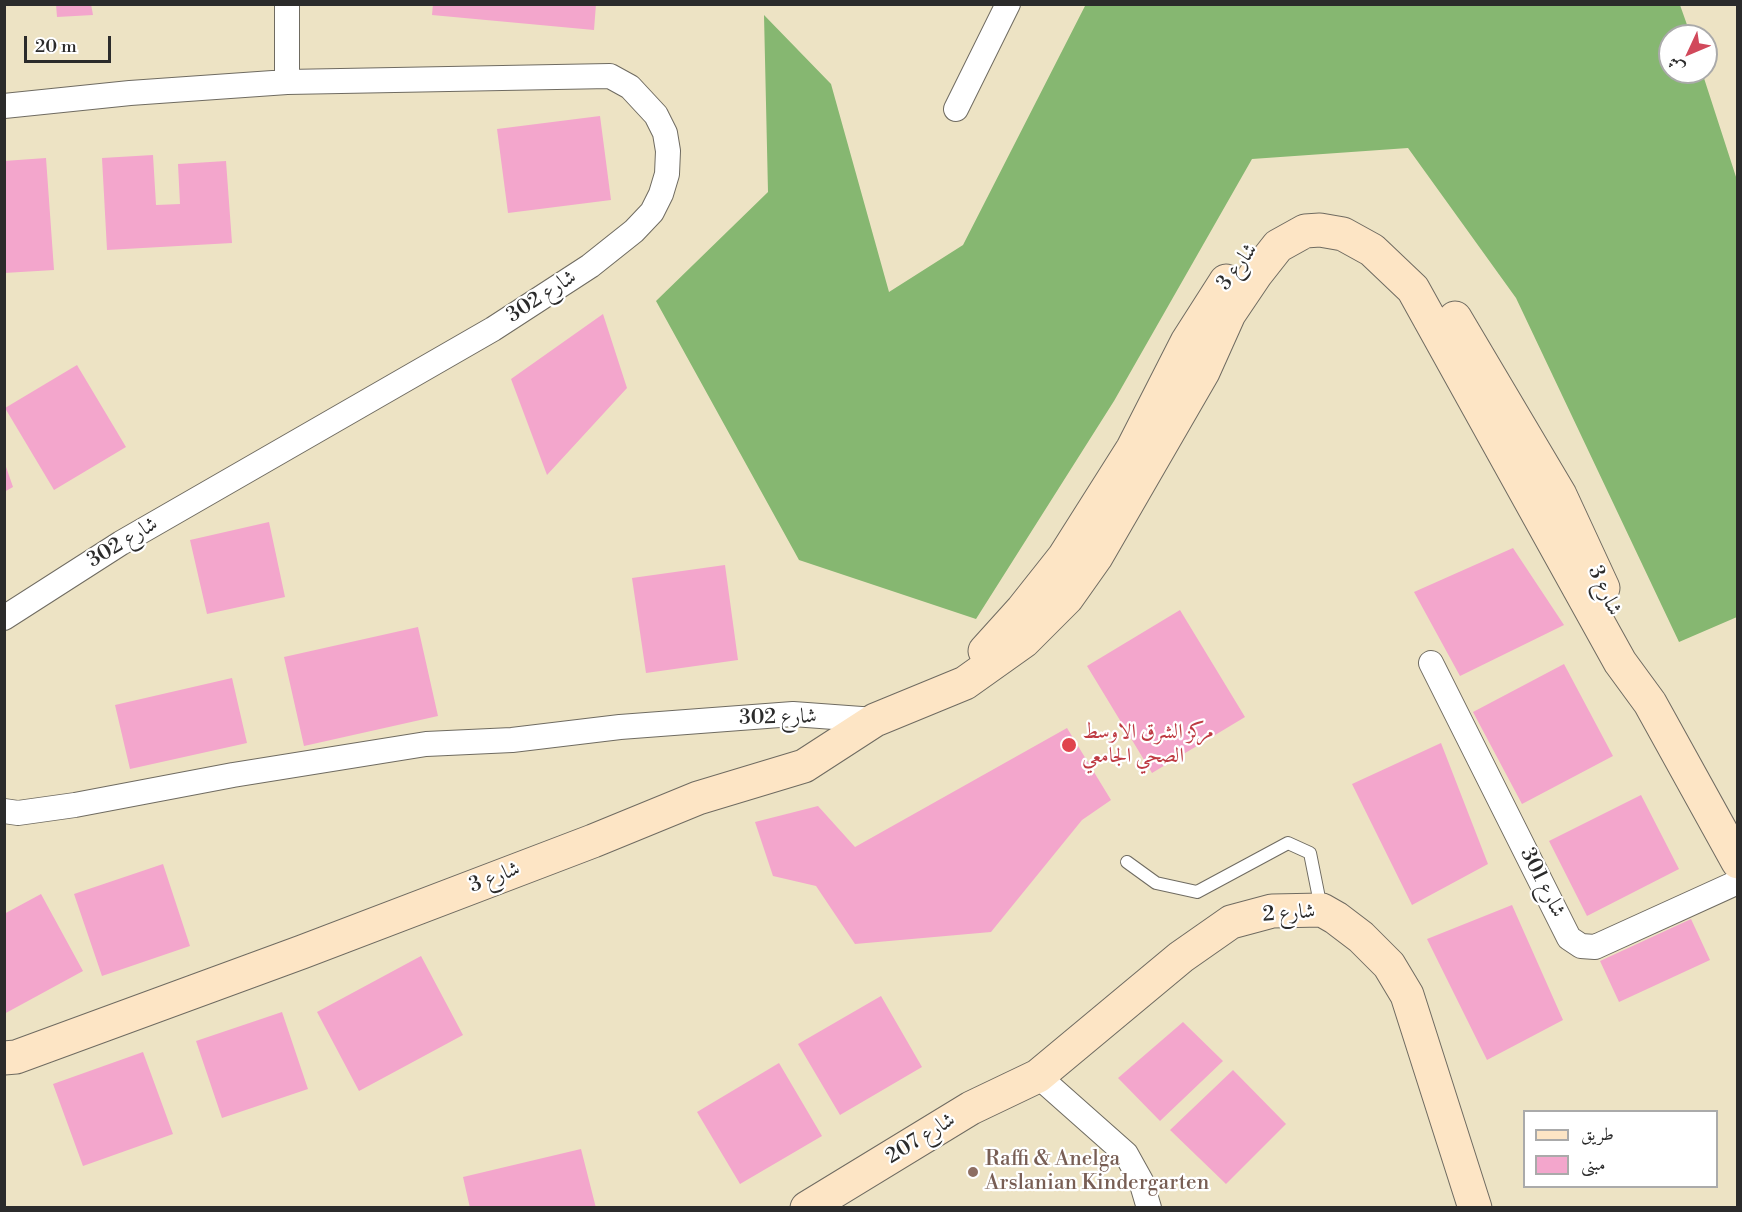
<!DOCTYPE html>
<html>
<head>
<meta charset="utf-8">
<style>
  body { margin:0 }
  #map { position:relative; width:1742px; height:1212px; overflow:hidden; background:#ede3c4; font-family:"Libre Bodoni",Amiri,serif }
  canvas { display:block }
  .frame { position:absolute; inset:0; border:6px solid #2b2b2b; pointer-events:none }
  .legend { position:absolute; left:1523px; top:1110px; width:195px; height:78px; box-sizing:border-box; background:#fff; border:2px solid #aaa; margin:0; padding:8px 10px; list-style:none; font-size:18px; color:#2b2b2b }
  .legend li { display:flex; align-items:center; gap:12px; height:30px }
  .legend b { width:30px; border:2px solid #aaa }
  .north { position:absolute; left:1658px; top:24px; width:60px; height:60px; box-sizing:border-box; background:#fff; border:2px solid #aaa; border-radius:50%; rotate:226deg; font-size:16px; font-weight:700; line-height:24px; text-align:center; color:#2b2b2b }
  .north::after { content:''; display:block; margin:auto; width:21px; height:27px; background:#d1495b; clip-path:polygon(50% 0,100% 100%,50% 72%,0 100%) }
  .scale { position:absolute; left:24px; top:36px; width:87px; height:27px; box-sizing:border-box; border:3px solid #2b2b2b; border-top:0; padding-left:8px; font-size:18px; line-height:21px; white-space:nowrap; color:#2b2b2b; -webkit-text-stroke:4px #fff; paint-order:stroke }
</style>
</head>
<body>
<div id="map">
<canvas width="1742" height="1212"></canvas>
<div class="frame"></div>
<ul class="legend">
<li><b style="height:8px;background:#fde5c5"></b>طريق</li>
<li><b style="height:16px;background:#f3a6cc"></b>مبنى</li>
</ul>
<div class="north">ش</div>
<div class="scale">20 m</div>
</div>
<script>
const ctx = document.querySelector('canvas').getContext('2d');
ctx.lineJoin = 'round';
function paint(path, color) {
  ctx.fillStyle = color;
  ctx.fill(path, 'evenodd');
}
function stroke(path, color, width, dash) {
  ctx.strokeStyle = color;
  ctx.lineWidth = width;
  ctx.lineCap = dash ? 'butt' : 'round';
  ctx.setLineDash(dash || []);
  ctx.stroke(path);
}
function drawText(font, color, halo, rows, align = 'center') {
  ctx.font = font + ' "Libre Bodoni",Amiri,serif';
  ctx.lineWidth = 4.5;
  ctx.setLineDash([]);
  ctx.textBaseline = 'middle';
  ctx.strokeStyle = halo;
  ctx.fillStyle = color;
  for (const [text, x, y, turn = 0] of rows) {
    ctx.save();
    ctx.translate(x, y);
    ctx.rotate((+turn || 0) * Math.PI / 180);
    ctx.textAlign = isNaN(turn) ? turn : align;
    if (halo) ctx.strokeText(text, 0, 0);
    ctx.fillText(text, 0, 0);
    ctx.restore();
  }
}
const forest = new Path2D(`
  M 1086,4 L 1680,5 L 1691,36 L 1670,36 L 1670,72 L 1702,72 L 1737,180 L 1737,617 L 1679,642 L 1516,298 L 1408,148 L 1252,159 L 1114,401 L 976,619 L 799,560 L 656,301 L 768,192 L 764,15 L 831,84 L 889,292 L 963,245 Z`);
const building = new Path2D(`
  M 56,4 L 91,4 L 93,15 L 57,17 Z
  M 433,4 L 596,4 L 594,30 L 432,15 Z
  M 600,116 L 611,200 L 508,213 L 497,129 Z
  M 153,155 L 156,205 L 180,204 L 178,164 L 226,161 L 232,243 L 107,250 L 102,158 Z
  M 46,158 L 54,270 L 4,273 L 4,161 Z
  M 603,314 L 627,388 L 547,475 L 511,379 Z
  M 77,365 L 126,447 L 54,490 L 5,408 Z
  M 4,461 L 13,487 L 4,492 Z
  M 269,522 L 285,597 L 207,614 L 190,540 Z
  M 1513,548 L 1564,625 L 1460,676 L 1414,592 Z
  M 725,565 L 738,660 L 646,673 L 632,578 Z
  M 1180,610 L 1245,717 L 1152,773 L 1087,666 Z
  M 418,627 L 438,716 L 304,746 L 284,657 Z
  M 1564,664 L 1613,756 L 1522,804 L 1473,712 Z
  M 232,678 L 247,743 L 130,769 L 115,705 Z
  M 1067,728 L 1111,800 L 1082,820 L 991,932 L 855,944 L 816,886 L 773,876 L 755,822 L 818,806 L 855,847 Z
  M 1441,743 L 1488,864 L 1412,905 L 1352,784 Z
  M 1641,795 L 1679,869 L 1587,916 L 1549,841 Z
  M 163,864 L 190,946 L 102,976 L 74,894 Z
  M 41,894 L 83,971 L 4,1014 L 4,914 Z
  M 1512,905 L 1563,1020 L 1487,1060 L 1427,939 Z
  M 1691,919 L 1710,960 L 1619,1002 L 1600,961 Z
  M 421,956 L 463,1035 L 359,1091 L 317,1012 Z
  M 881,996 L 922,1067 L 840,1115 L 798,1044 Z
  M 282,1012 L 308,1089 L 222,1118 L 196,1041 Z
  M 1183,1022 L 1223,1061 L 1160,1121 L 1118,1078 Z
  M 143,1052 L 173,1134 L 83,1166 L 53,1084 Z
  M 779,1063 L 822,1136 L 740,1184 L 697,1112 Z
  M 1233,1070 L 1286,1124 L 1226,1184 L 1170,1130 Z
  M 581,1149 L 596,1208 L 470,1208 L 463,1177 Z`);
const lane = new Path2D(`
  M 1127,862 L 1156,883 L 1197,892 L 1288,843 L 1310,853 L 1321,908`);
const street = new Path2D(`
  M 287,82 L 287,4
  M 4,106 L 130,93 L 287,82 L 610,76 L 630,87 L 656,115 L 665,133 L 668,151 L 667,174 L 661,194 L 652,212 L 634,231 L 590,266 L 493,329 L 121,543 L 4,618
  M 956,109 L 1008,4
  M 1431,663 L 1569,938 L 1581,946 L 1595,947 L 1738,882
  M 4,811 L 18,813 L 75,805 L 233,775 L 426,744 L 512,740 L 620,727 L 793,714 L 875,720
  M 1038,1076 L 1126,1154 L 1141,1181 L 1149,1208`);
const secondary = new Path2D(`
  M 1455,318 L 1560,495 L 1603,588
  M 985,651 L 1022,610 L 1064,557 L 1133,448 L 1187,342 L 1226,281
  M 4,1058 L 16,1057 L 302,952 L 593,841 L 698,798 L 804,766 L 875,720 L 965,683 L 1024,641 L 1067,598 L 1096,557 L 1203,372 L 1229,314 L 1256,274 L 1278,246 L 1305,231 L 1320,230 L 1343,234 L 1372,250 L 1413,289 L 1620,662 L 1650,703 L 1738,862
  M 807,1208 L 971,1108 L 1038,1076 L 1181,957 L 1231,922 L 1272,911 L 1322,910 L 1336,918 L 1361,937 L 1389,965 L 1407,995 L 1475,1208`);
const markers = [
  [1069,745,8,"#e0444e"],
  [973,1172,6,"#8d6e63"]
];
const streetNames = [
  ["شارع 3",1238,267,-53],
  ["شارع 302",542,297,-33],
  ["شارع 302",123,543,-31],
  ["شارع 3",1604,591,65],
  ["شارع 302",778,718,-1],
  ["شارع 3",495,878,-21],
  ["شارع 301",1542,883,63],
  ["شارع 2",1289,914,-4],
  ["شارع 207",921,1139,-32]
];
const healthNames = [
  ["مركز الشرق الاوسط",1082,733],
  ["الصحي الجامعي",1082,757]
];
const educationNames = [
  ["Raffi & Anelga",985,1160],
  ["Arslanian Kindergarten",985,1184]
];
paint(forest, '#86b771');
paint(building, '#f3a6cc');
stroke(lane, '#6f6b61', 14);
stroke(street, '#6f6b61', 26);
stroke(secondary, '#6f6b61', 35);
stroke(lane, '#fff', 12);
stroke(street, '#fff', 24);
stroke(secondary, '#fde5c5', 33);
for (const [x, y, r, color] of markers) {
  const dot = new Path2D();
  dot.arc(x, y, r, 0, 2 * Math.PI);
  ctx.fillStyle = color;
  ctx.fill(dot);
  stroke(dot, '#fff', 2);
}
drawText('21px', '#2b2b2b', '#fff', streetNames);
drawText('21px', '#be3a42', '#fff', healthNames, 'left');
drawText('21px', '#785e54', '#fff', educationNames, 'left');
</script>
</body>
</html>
